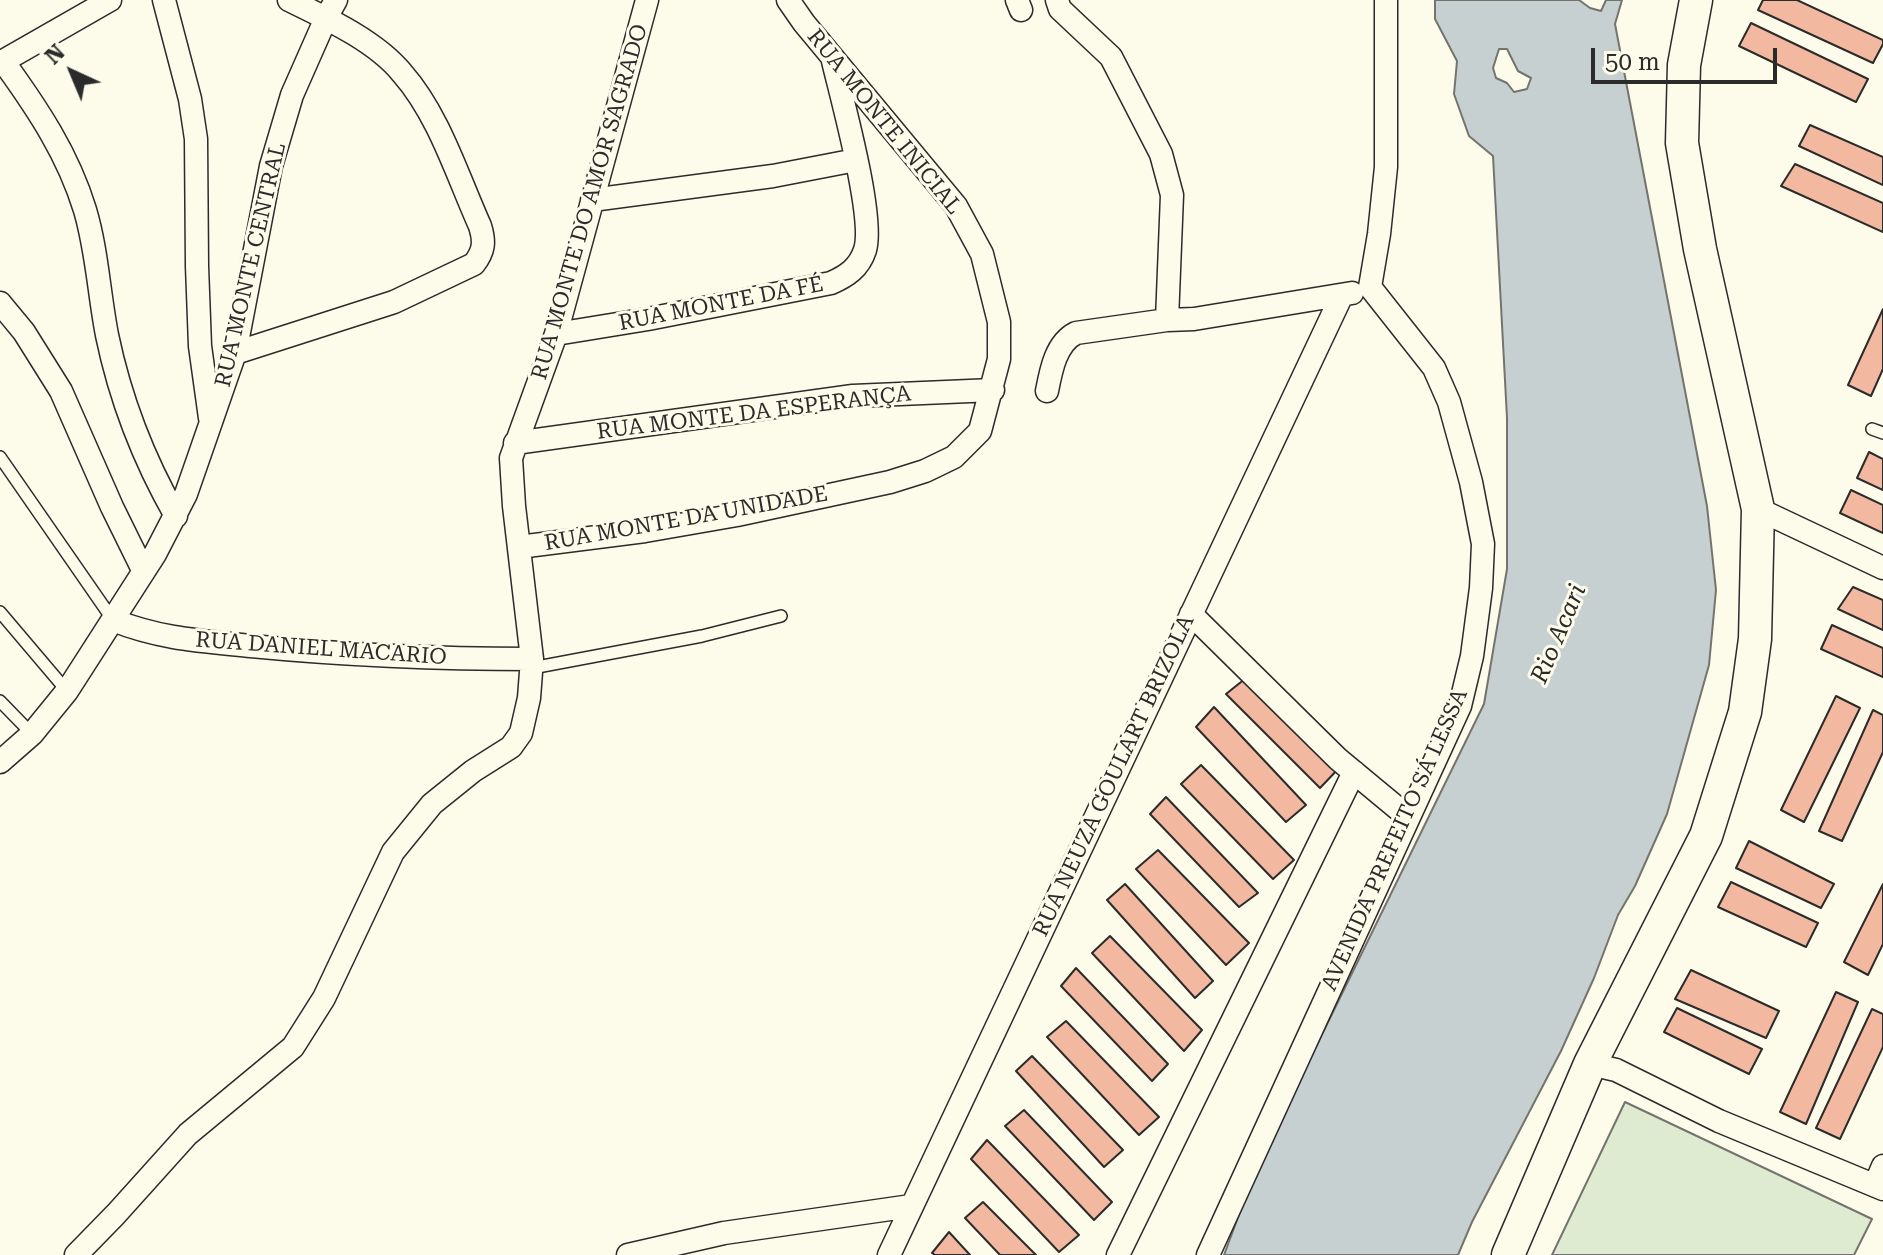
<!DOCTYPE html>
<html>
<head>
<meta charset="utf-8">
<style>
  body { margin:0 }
  #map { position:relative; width:1883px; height:1255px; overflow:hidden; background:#fdfbea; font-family:"Roboto Serif",serif }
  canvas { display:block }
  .north { position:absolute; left:32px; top:32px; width:80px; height:80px; -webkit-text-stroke:6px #fdfbea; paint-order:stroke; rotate:316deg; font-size:22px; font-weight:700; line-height:32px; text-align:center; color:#2b2b2b }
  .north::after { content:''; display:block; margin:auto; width:28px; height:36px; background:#2b2b2b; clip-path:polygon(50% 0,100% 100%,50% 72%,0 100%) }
  .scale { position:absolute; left:1591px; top:48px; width:186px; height:36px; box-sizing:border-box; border:4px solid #2b2b2b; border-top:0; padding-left:10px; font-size:24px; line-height:28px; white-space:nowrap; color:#2b2b2b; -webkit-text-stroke:6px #fdfbea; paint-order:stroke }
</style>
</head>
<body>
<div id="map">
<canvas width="1883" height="1255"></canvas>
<div class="north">N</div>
<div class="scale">50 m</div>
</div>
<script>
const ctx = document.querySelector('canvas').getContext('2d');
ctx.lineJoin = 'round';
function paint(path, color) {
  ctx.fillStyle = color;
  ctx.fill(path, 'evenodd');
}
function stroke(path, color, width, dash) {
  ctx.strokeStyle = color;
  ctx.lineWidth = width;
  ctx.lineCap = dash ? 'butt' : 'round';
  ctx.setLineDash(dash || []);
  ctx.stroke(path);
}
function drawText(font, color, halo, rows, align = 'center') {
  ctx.font = font + ' "Roboto Serif",serif';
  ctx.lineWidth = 6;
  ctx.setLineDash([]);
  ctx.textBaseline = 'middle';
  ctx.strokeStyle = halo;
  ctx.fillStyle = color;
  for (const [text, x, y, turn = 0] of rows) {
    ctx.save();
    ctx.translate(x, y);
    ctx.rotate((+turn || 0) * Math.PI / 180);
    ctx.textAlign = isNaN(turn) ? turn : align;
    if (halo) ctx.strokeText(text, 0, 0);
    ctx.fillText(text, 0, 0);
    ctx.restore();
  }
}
const green = new Path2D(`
  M 1625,1102 L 1872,1219 L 1854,1255 L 1552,1255 Z`);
const water = new Path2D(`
  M 1435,0 L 1579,0 L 1590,8 L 1601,11 L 1606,0 L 1622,0 L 1615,24 L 1707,506 L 1716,590 L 1709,665 L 1667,814 L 1635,886 L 1618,915 L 1594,978 L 1561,1051 L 1472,1222 L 1458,1255 L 1224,1255 L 1256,1169 L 1484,704 L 1507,569 L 1507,418 L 1493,156 L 1469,136 L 1454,94 L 1457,61 L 1435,19 ZM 1499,49 L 1507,49 L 1518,71 L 1531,78 L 1527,89 L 1514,92 L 1507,83 L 1496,78 L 1493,68 Z`);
const building = new Path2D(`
  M 1763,0 L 1797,0 L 1883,40 L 1883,44 L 1873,63 L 1758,10 Z
  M 1751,23 L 1868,79 L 1856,102 L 1739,46 Z
  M 1810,125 L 1883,157 L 1883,185 L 1799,146 Z
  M 1795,164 L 1883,203 L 1883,232 L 1781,186 Z
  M 1883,309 L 1883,369 L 1871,396 L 1848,385 Z
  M 1869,452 L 1883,459 L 1883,490 L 1857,478 Z
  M 1851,490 L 1883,505 L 1883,533 L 1840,513 Z
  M 1853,587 L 1883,600 L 1883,630 L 1838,609 Z
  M 1832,625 L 1883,648 L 1883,677 L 1821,649 Z
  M 1246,678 L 1340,767 L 1320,788 L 1226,694 Z
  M 1836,696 L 1860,708 L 1804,822 L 1781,810 Z
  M 1214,707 L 1306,805 L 1286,822 L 1196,727 Z
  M 1873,710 L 1883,715 L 1883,752 L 1842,841 L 1819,831 Z
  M 1201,765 L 1294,860 L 1273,879 L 1181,784 Z
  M 1166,797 L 1258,893 L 1239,907 L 1150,814 Z
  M 1749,841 L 1834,884 L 1821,908 L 1736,868 Z
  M 1158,850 L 1249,943 L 1226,965 L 1136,869 Z
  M 1731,882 L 1818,923 L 1806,947 L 1718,907 Z
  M 1125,884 L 1213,981 L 1195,998 L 1107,900 Z
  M 1883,884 L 1883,944 L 1868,975 L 1844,962 Z
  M 1110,936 L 1202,1030 L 1184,1051 L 1092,953 Z
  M 1076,968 L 1168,1064 L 1152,1081 L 1061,986 Z
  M 1691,970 L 1779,1011 L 1766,1038 L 1675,999 Z
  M 1836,992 L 1858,1002 L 1806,1124 L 1780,1112 Z
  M 1677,1008 L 1762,1049 L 1749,1074 L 1664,1032 Z
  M 1872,1009 L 1883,1014 L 1883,1047 L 1840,1139 L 1816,1128 Z
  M 1066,1021 L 1159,1117 L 1139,1135 L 1047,1037 Z
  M 1032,1056 L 1123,1150 L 1104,1167 L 1016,1071 Z
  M 1024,1110 L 1112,1202 L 1094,1220 L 1005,1126 Z
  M 987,1140 L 1079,1235 L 1059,1252 L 971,1159 Z
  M 983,1202 L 1036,1255 L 1000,1255 L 965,1218 Z
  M 949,1232 L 970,1255 L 935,1255 L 932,1253 Z`);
const lane = new Path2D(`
  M 1872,429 L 1883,433
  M 0,457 L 113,620
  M 0,612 L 67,691
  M 532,668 L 702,636 L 781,616
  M 0,701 L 32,734`);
const street = new Path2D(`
  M 164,0 L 190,99 L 196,139 L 197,266 L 200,346 L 210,418
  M 1017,0 L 1021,10
  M 1057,0 L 1060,9 L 1111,57 L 1161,154 L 1172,195 L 1167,320
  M 3,61 C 37,108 68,154 85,210 C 97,250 99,294 107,335 C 120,398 144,460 176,516
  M 0,63 L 110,0
  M 592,200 L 773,176 L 856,160
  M 0,303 L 24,332 L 61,391 L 112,507 L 143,570
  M 556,334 L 648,319 L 831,283 C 847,276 859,268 865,250 C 875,218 842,99 833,61
  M 235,353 L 394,302 L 474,264 C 484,251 485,242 480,226 C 457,175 439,115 402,73 C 376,41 326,18 289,0
  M 1047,391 C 1051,370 1056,343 1076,333 L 1167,320 L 1194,319 L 1352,293
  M 515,443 L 853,396 L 993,390
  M 1758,509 L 1883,568
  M 519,547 L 645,531 L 737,515 L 890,482 L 925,471 L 954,457 L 980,431 L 999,359 L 999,322 L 982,254 L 956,206 L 804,23 L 788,0
  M 1191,614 L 1338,759 L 1408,817
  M 113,620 C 160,639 202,641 251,646 C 345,655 438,659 532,659
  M 0,762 L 32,734 L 67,691 L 155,554 L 186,494 L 235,353 L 271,166 L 292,95 L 326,18 L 336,0
  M 1590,1064 L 1616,1070 L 1719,1121 L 1883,1189
  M 1875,1185 L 1883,1166
  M 76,1255 L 116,1214 L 188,1134 L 293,1047 L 324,998 L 393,852 L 432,804 L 473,771 L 511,747 L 521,733 L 529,698 L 532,659 L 514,506 L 511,458 L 556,334 L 647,0
  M 628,1255 L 724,1233 L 911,1206
  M 889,1255 L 1341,297
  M 1118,1255 L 1354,772
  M 1208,1255 L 1460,706 L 1472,656 L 1481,588 L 1483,544 L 1471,482 L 1449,402 L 1434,368 L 1370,287 L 1379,234 L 1386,167 L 1386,0`);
const secondary = new Path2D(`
  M 1508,1255 L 1590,1064 L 1706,836 L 1745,712 L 1755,639 L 1758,509 L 1700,249 L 1682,143 L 1684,65 L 1696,0`);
const streetNames = [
  ["RUA MONTE INICIAL",884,122,51],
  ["RUA MONTE DO AMOR SAGRADO",590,202,-74],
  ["RUA MONTE CENTRAL",251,265,-77],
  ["RUA MONTE DA FÉ",721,304,-11],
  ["RUA MONTE DA ESPERANÇA",754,413,-7],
  ["RUA MONTE DA UNIDADE",686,519,-10],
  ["RUA DANIEL MACARIO",321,649,4],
  ["RUA NEUZA GOULART BRIZOLA",1114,776,-65],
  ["AVENIDA PREFEITO SÁ LESSA",1395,840,-66]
];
const waterNames = [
  ["Rio Acari",1559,634,-67]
];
paint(green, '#deebd1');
stroke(green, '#74746e', 2);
paint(water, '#c7d0d0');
stroke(water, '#74746e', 2);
paint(building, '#f2b8a0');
stroke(building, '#2b2b2b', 2);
stroke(lane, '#2b2b2b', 14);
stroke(street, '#2b2b2b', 25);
stroke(secondary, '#2b2b2b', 35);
stroke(lane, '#fdfbea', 11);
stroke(street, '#fdfbea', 22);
stroke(secondary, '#fdfbea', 32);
drawText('22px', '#2b2b2b', '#fdfbea', streetNames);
drawText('italic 24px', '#2b2b2b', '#fdfbea', waterNames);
</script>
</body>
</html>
